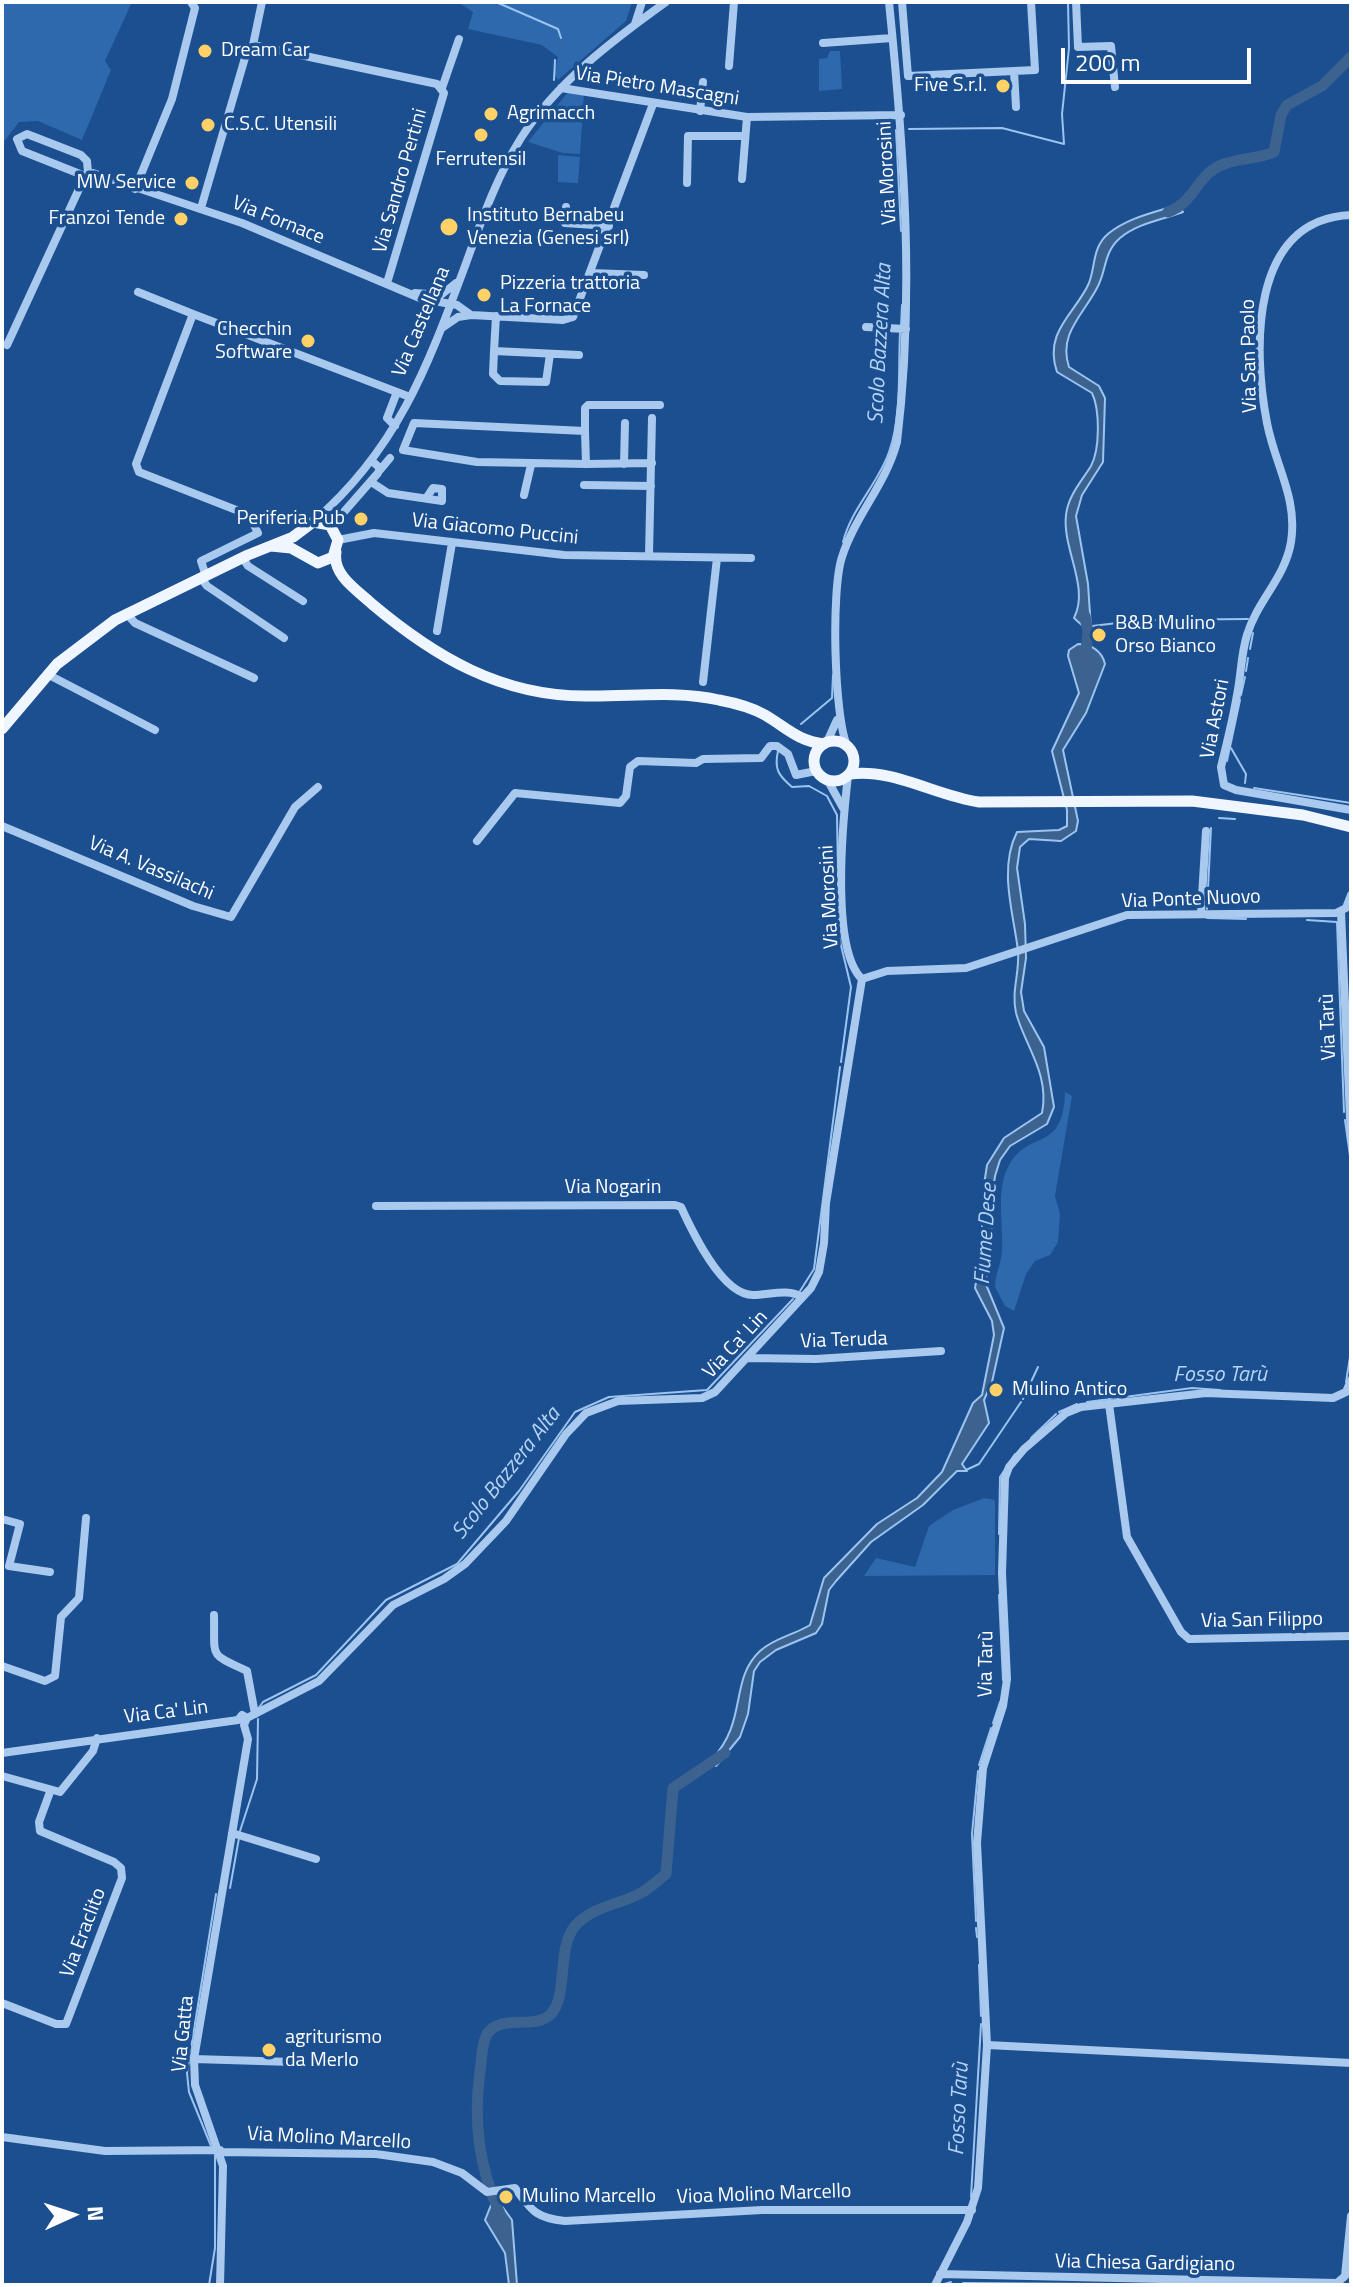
<!DOCTYPE html>
<html>
<head>
<meta charset="utf-8">
<style>
  body { margin:0 }
  #map { position:relative; width:1353px; height:2287px; overflow:hidden; background:#1b4f8f; font-family:"Titillium Web",sans-serif }
  canvas { display:block }
  .frame { position:absolute; inset:0; border:4px solid #fff; pointer-events:none }
  .north { position:absolute; left:32px; top:2175px; width:80px; height:80px; -webkit-text-stroke:6px #1b4f8f; paint-order:stroke; rotate:87deg; font-size:22px; font-weight:700; line-height:32px; text-align:center; color:#fff }
  .north::after { content:''; display:block; margin:auto; width:28px; height:36px; background:#fff; clip-path:polygon(50% 0,100% 100%,50% 72%,0 100%) }
  .scale { position:absolute; left:1061px; top:48px; width:190px; height:36px; box-sizing:border-box; border:4px solid #fff; border-top:0; padding-left:10px; font-size:24px; line-height:28px; white-space:nowrap; color:#fff; -webkit-text-stroke:6px #1b4f8f; paint-order:stroke }
</style>
</head>
<body>
<div id="map">
<canvas width="1353" height="2287"></canvas>
<div class="frame"></div>
<div class="north">N</div>
<div class="scale">200 m</div>
</div>
<script>
const ctx = document.querySelector('canvas').getContext('2d');
ctx.lineJoin = 'round';
function paint(path, color) {
  ctx.fillStyle = color;
  ctx.fill(path, 'evenodd');
}
function stroke(path, color, width, dash) {
  ctx.strokeStyle = color;
  ctx.lineWidth = width;
  ctx.lineCap = dash ? 'butt' : 'round';
  ctx.setLineDash(dash || []);
  ctx.stroke(path);
}
function drawText(font, color, halo, rows, align = 'center') {
  ctx.font = font + ' "Titillium Web",sans-serif';
  ctx.lineWidth = 7;
  ctx.setLineDash([]);
  ctx.textBaseline = 'middle';
  ctx.strokeStyle = halo;
  ctx.fillStyle = color;
  for (const [text, x, y, turn = 0] of rows) {
    ctx.save();
    ctx.translate(x, y);
    ctx.rotate((+turn || 0) * Math.PI / 180);
    ctx.textAlign = isNaN(turn) ? turn : align;
    if (halo) ctx.strokeText(text, 0, 0);
    ctx.fillText(text, 0, 0);
    ctx.restore();
  }
}
const green = new Path2D(`
  M 2,2 L 132,2 L 105,61 L 111,70 L 82,140 L 38,121 L 19,122 L 2,144 Z
  M 458,2 L 632,2 L 626,21 L 558,80 L 554,74 L 558,57 L 542,45 L 468,29 L 473,12 Z
  M 830,51 L 840,51 L 842,89 L 819,91 L 819,59 L 827,58 Z
  M 568,92 L 584,95 L 580,154 L 563,153 L 528,142 Z
  M 558,155 L 580,157 L 578,183 L 558,182 Z
  M 1065,1092 L 1072,1096 L 1055,1196 L 1060,1214 L 1058,1242 L 1050,1255 L 1035,1261 L 1026,1274 L 1014,1311 L 1005,1306 L 995,1287 C 995,1275 1001,1264 1002,1251 C 1004,1224 995,1190 1009,1165 C 1030,1128 1063,1154 1065,1092 Z
  M 984,1498 L 995,1500 L 995,1575 L 864,1576 L 876,1558 L 915,1567 L 929,1526 L 953,1510 Z`);
const water = new Path2D(`
  M 1177,205 L 1183,212 C 1162,220 1138,223 1120,238 C 1103,253 1107,270 1097,288 C 1083,315 1058,334 1069,367 L 1099,386 L 1105,398 L 1103,462 L 1082,495 L 1076,516 L 1088,584 L 1091,629 L 1086,629 L 1074,618 C 1090,587 1062,549 1066,515 C 1068,496 1081,482 1091,466 C 1100,449 1100,410 1092,393 L 1057,372 C 1043,331 1076,313 1089,283 C 1096,264 1092,247 1109,233 C 1130,217 1153,213 1177,205 Z
  M 1078,644 C 1091,644 1102,651 1105,664 L 1086,713 L 1063,750 L 1078,821 L 1076,831 L 1061,841 L 1029,839 L 1020,847 L 1017,868 L 1025,924 L 1026,958 L 1021,992 L 1024,1011 L 1044,1047 L 1054,1107 L 1047,1124 L 1010,1146 L 1000,1160 L 995,1176 L 991,1207 L 993,1247 L 985,1282 L 1004,1328 L 992,1382 L 984,1400 L 989,1423 L 962,1464 L 967,1471 L 957,1471 L 923,1505 L 871,1542 L 836,1581 L 829,1590 L 822,1624 L 816,1633 L 776,1650 L 760,1662 L 754,1671 L 748,1714 L 740,1737 L 716,1766 L 712,1759 C 748,1721 729,1680 760,1651 C 774,1638 794,1635 810,1625 L 824,1578 L 877,1524 L 917,1498 L 942,1472 L 973,1403 L 982,1395 L 994,1335 L 992,1321 L 975,1288 L 982,1249 L 982,1198 L 987,1165 L 1004,1138 L 1042,1113 C 1050,1074 1025,1046 1016,1013 C 1011,991 1020,972 1018,951 C 1014,915 998,869 1017,832 L 1059,830 L 1067,826 L 1067,810 L 1052,751 L 1079,693 L 1068,656 L 1069,650 Z
  M 499,2202 L 512,2220 L 517,2285 L 509,2285 L 505,2253 L 485,2220 L 491,2205 Z`);
const stream = new Path2D(`
  M 496,2 L 558,29 L 561,38
  M 554,80 L 555,60
  M 909,129 L 1002,128 L 1064,144 L 1062,114 L 1069,48 L 1068,2
  M 896,130 L 901,231
  M 901,326 L 902,305
  M 843,542 C 851,509 878,484 889,452 C 902,416 898,371 900,333
  M 1092,626 L 1143,620 L 1248,619
  M 1250,649 L 1253,633
  M 1246,671 L 1248,658
  M 1241,695 L 1245,677
  M 801,724 L 832,698 L 833,675
  M 1231,748 L 1246,774 L 1245,783
  M 778,751 C 774,769 778,775 792,787 L 809,786 L 827,796 L 837,815 L 839,937 L 851,987 L 841,1062
  M 1227,761 L 1240,700
  M 1254,788 L 1351,803
  M 1219,818 L 1235,819
  M 1207,909 L 1211,828
  M 1207,918 L 1246,919
  M 1307,920 L 1337,922 L 1344,1112
  M 1345,1120 L 1351,1163
  M 800,1291 L 814,1269 L 840,1067
  M 1346,1382 L 1351,1351
  M 1023,1399 L 1038,1367
  M 1087,1402 L 1192,1388 L 1220,1390
  M 1059,1412 L 1077,1404
  M 1031,1438 L 1056,1414
  M 966,1470 L 979,1464 L 1021,1402
  M 999,1534 L 1000,1477 L 1015,1454
  M 999,1595 L 1003,1680
  M 258,1709 L 263,1702 L 316,1675 L 386,1600 L 457,1564 L 519,1491 L 575,1412 L 609,1397 L 707,1390 L 793,1299
  M 993,1723 L 1000,1702
  M 979,1765 L 991,1728
  M 240,1831 L 257,1779 L 258,1719
  M 230,1888 L 239,1838
  M 976,1921 L 972,1834 L 978,1771
  M 976,1928 L 977,1937
  M 979,1965 L 981,2016
  M 211,2146 L 189,2092 L 187,2073 L 216,1894
  M 971,2197 L 981,2024
  M 963,2283 L 1107,2284
  M 1112,2284 L 1147,2285
  M 209,2285 L 215,2248 L 215,2155
  M 941,2285 L 951,2282`);
const river = new Path2D(`
  M 1168,212 C 1197,201 1196,174 1224,164 C 1240,158 1258,159 1274,152 L 1281,115 L 1287,105 L 1322,86 L 1351,57
  M 1085,616 L 1088,633 L 1085,658
  M 500,2214 C 479,2167 473,2123 480,2071 C 482,2059 481,2046 487,2034 C 502,2013 532,2030 550,2015 C 569,1997 556,1949 575,1926 C 593,1906 619,1905 641,1893 C 650,1888 658,1880 666,1874 L 673,1788 L 725,1753`);
const minor = new Path2D(`
  M 902,2 L 908,76 L 1035,70 L 1031,2
  M 1076,2 L 1078,47 L 1111,46 L 1115,87
  M 635,24 L 642,2
  M 823,43 L 892,38
  M 253,45 L 262,2
  M 729,66 L 734,2
  M 1014,71 L 1016,107
  M 442,88 L 459,39
  M 561,88 L 747,117 L 901,115
  M 700,111 L 703,82
  M 85,176 L 22,151 L 17,139 L 27,134 L 81,155 L 87,161 L 88,173
  M 742,179 L 747,117
  M 687,183 L 688,136 L 745,136
  M 135,189 L 172,99 L 195,8 L 191,2
  M 566,207 L 565,223 L 609,226
  M 201,208 L 247,51 L 253,45 L 437,84 L 444,93 L 387,283
  M 1351,215 C 1249,219 1253,351 1267,423 C 1275,465 1298,498 1291,542 C 1285,578 1257,601 1247,635 C 1241,654 1241,676 1237,695 C 1233,719 1227,743 1221,767 L 1224,785 L 1236,790 L 1351,810
  M 547,218 L 565,219
  M 591,273 L 644,275
  M 138,292 L 193,314
  M 415,293 L 441,295 L 456,283
  M 496,316 L 494,351 L 579,355
  M 866,327 L 906,329
  M 442,328 L 458,317 L 471,315 L 563,320 L 573,317 L 653,104
  M 7,345 L 85,176 L 93,173 L 242,223 L 422,299 L 457,305 L 471,315
  M 494,351 L 493,374 L 500,381 L 546,382 L 550,354
  M 414,423 L 585,431 L 586,464 L 477,462 L 403,450 Z
  M 395,426 L 387,418 L 397,392
  M 585,431 L 585,408 L 588,405 L 660,405
  M 586,464 L 652,463
  M 624,464 L 625,423
  M 380,470 L 390,458
  M 371,482 L 388,493 L 442,501 L 442,489 L 433,488 L 427,497
  M 584,485 L 651,486
  M 524,495 L 531,465
  M 343,513 L 378,473 L 380,468 L 373,462
  M 313,522 C 397,450 427,368 465,266 C 481,222 496,178 521,138 C 557,82 613,40 666,2
  M 338,540 L 374,533 L 564,555 L 751,558
  M 649,555 L 652,418
  M 242,557 L 248,566 L 303,601
  M 206,576 L 201,561 L 258,533 L 249,515 L 139,472 L 136,464 L 193,314 L 410,397
  M 201,578 L 207,586 L 284,638
  M 127,614 L 135,623 L 254,678
  M 437,631 L 452,543
  M 47,674 L 155,730
  M 703,682 L 717,558
  M 827,742 L 837,720
  M 847,746 C 834,714 831,590 842,557 C 855,516 886,484 897,442 C 915,294 904,150 889,2
  M 848,776 C 843,819 830,949 862,979
  M 828,781 L 843,808
  M 2,826 L 193,906 L 231,917 L 295,807 L 318,787
  M 477,841 L 515,793 L 620,803 L 626,796 L 630,767 L 638,761 L 696,763 L 703,759 L 761,758 L 770,746 L 777,746 L 788,754 L 796,775 L 816,771
  M 1341,912 L 1351,1140
  M 1201,913 L 1206,831
  M 862,979 L 887,971 L 966,968 L 1127,915 L 1336,913 L 1346,908 L 1351,895
  M 376,1206 L 675,1205 L 681,1207 C 692,1231 722,1295 753,1295 C 769,1295 788,1288 802,1297
  M 748,1358 L 816,1359 L 941,1351
  M 1109,1404 L 1127,1537 L 1181,1632 L 1189,1639 L 1351,1636
  M 2,1519 L 20,1524 L 9,1566 L 50,1572
  M 214,1615 C 215,1659 208,1653 247,1671 L 255,1714
  M 2,1666 L 45,1681 L 55,1676 L 61,1617 L 79,1598 L 86,1518
  M 247,1718 L 319,1681 L 393,1605 L 444,1579 L 465,1564 L 506,1521 L 566,1434 L 586,1413 L 618,1401 L 702,1398 L 715,1392 L 811,1288 L 819,1272 L 824,1243 L 826,1203 L 862,979
  M 2,1753 L 238,1720 L 242,1715 L 247,1718 L 244,1725 L 248,1739 L 194,2059 L 195,2085 L 223,2166 L 220,2285
  M 2,1776 L 60,1792 L 93,1751 L 97,1738
  M 232,1833 L 316,1859
  M 2,2003 L 56,2024 L 66,2024 L 122,1878 L 121,1868 L 114,1862 L 40,1831 L 39,1822 L 50,1792
  M 987,2045 L 1351,2063
  M 194,2059 L 292,2062
  M 2,2137 L 105,2151 L 220,2150
  M 220,2152 L 376,2154 L 433,2162 L 462,2173 L 487,2192 L 515,2188 C 532,2211 536,2218 565,2221 L 762,2210 L 972,2210
  M 940,2274 L 1337,2283 L 1345,2276 L 1351,2216
  M 935,2285 L 967,2222 L 978,2188 L 987,2045 L 977,1843 L 983,1768 L 1003,1706 L 1007,1679 L 1002,1573 L 1005,1478 L 1009,1467 L 1024,1449 L 1066,1413 L 1081,1407 L 1206,1393 L 1333,1398 L 1346,1392 L 1351,1380`);
const major = new Path2D(`
  M 336,552 C 332,575 357,590 372,604 C 435,657 501,696 585,696 C 630,697 675,690 719,700 C 735,703 751,707 765,715 C 787,728 798,741 824,744
  M 2,729 L 57,664 L 115,620 L 248,555 L 293,537 L 313,522 L 330,525 L 338,540 L 333,557 L 318,563 L 291,548 L 271,546
  M814 761a20 20 0 1 1 40 0a20 20 0 1 1-40 0Z
  M 850,774 C 893,768 936,796 979,802 L 1192,801 L 1303,815 L 1351,827`);
const markers = [
  [205,51,8,"#ffd166"],
  [1003,86,8,"#ffd166"],
  [491,114,8,"#ffd166"],
  [208,125,8,"#ffd166"],
  [481,135,8,"#ffd166"],
  [192,183,8,"#ffd166"],
  [181,219,8,"#ffd166"],
  [449,227,10,"#ffd166"],
  [484,295,8,"#ffd166"],
  [308,341,8,"#ffd166"],
  [361,519,8,"#ffd166"],
  [1099,635,8,"#ffd166"],
  [996,1390,8,"#ffd166"],
  [269,2050,8,"#ffd166"],
  [506,2197,8,"#ffd166"]
];
const poiNames = [
  ["Dream Car",221,51],
  ["Five S.r.l.",987,86,"right"],
  ["Agrimacch",507,114],
  ["C.S.C. Utensili",224,125],
  ["Ferrutensil",481,160,"center"],
  ["MW Service",176,183,"right"],
  ["Instituto Bernabeu",467,216],
  ["Venezia (Genesi srl)",467,239],
  ["Franzoi Tende",165,219,"right"],
  ["Pizzeria trattoria",500,284],
  ["La Fornace",500,307],
  ["Checchin",292,330,"right"],
  ["Software",292,353,"right"],
  ["Periferia Pub",345,519,"right"],
  ["B&B Mulino",1115,624],
  ["Orso Bianco",1115,647],
  ["Mulino Antico",1012,1390],
  ["agriturismo",285,2038],
  ["da Merlo",285,2061],
  ["Mulino Marcello",522,2197]
];
const streetNames = [
  ["Via Pietro Mascagni",657,87,9],
  ["Via Morosini",888,173,-93],
  ["Via Sandro Pertini",401,181,-74],
  ["Via Fornace",278,221,22],
  ["Via Castellana",422,322,-67],
  ["Via San Paolo",1250,356,-91],
  ["Via Giacomo Puccini",495,530,6],
  ["Via Astori",1216,719,-79],
  ["Via A. Vassilachi",151,869,23],
  ["Via Morosini",830,897,-93],
  ["Via Ponte Nuovo",1191,900,-2],
  ["Via Tarù",1329,1027,-92],
  ["Via Nogarin",613,1188],
  ["Via Teruda",844,1341,-2],
  ["Via Ca' Lin",736,1345,-47],
  ["Via San Filippo",1262,1621,-1],
  ["Via Tarù",987,1664,-89],
  ["Via Ca' Lin",166,1713,-7],
  ["Via Eraclito",84,1933,-69],
  ["Via Gatta",184,2034,-84],
  ["Via Molino Marcello",329,2139,3],
  ["Vioa Molino Marcello",764,2195,-2],
  ["Via Chiesa Gardigiano",1145,2264,1]
];
const waterNames = [
  ["Scolo Bazzera Alta",881,344,-87],
  ["Fiume Dese",987,1234,-86],
  ["Fosso Tarù",1220,1376],
  ["Scolo Bazzera Alta",507,1474,-52],
  ["Fosso Tarù",960,2109,-87]
];
paint(green, '#2e69ad');
paint(water, '#3c6290');
stroke(water, '#9cc4f0', 2);
stroke(stream, '#9cc4f0', 2);
stroke(river, '#3c6290', 11);
stroke(minor, '#a9c9ee', 8);
stroke(major, '#f0f6ff', 11);
for (const [x, y, r, color] of markers) {
  const dot = new Path2D();
  dot.arc(x, y, r, 0, 2 * Math.PI);
  ctx.fillStyle = color;
  ctx.fill(dot);
  stroke(dot, '#1b4f8f', 3);
}
drawText('20px', '#fff', '#1b4f8f', poiNames, 'left');
drawText('20px', '#fff', '#1b4f8f', streetNames);
drawText('italic 22px', '#b5d3f5', '#1b4f8f', waterNames);
</script>
</body>
</html>
